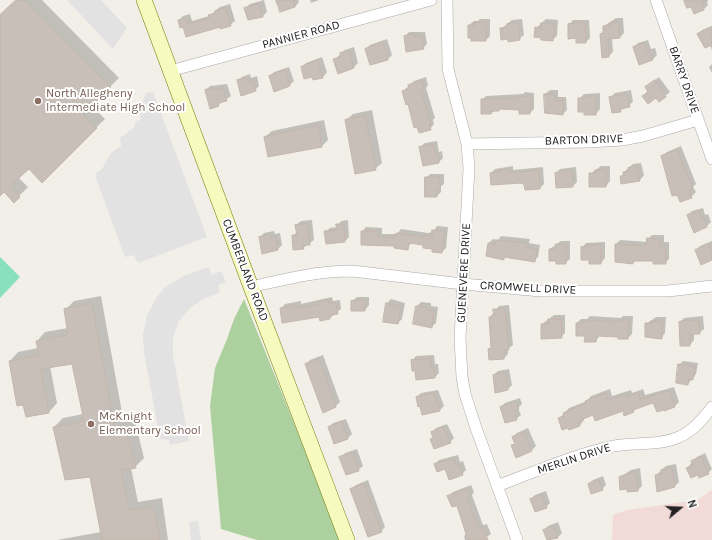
<!DOCTYPE html>
<html>
<head>
<meta charset="utf-8">
<style>
  body { margin:0 }
  #map { position:relative; width:712px; height:540px; overflow:hidden; background:#f2efe9; font-family:Karla,sans-serif }
  canvas { display:block }
  .north { position:absolute; left:660px; top:488px; width:40px; height:40px; -webkit-text-stroke:3px #fff; paint-order:stroke; rotate:71deg; font-size:11px; font-weight:700; line-height:16px; text-align:center; color:#222 }
  .north::after { content:''; display:block; margin:auto; width:14px; height:18px; background:#222; clip-path:polygon(50% 0,100% 100%,50% 72%,0 100%) }
</style>
</head>
<body>
<div id="map">
<canvas width="712" height="540"></canvas>
<div class="north">N</div>
</div>
<script>
const ctx = document.querySelector('canvas').getContext('2d');
ctx.lineJoin = 'round';
function paint(path, color) {
  ctx.fillStyle = color;
  ctx.fill(path, 'evenodd');
}
function stroke(path, color, width, dash) {
  ctx.strokeStyle = color;
  ctx.lineWidth = width;
  ctx.lineCap = dash ? 'butt' : 'round';
  ctx.setLineDash(dash || []);
  ctx.stroke(path);
}
function drawText(font, color, halo, rows, align = 'center') {
  ctx.font = font + ' Karla,sans-serif';
  ctx.lineWidth = 4;
  ctx.setLineDash([]);
  ctx.textBaseline = 'middle';
  ctx.strokeStyle = halo;
  ctx.fillStyle = color;
  for (const [text, x, y, turn = 0] of rows) {
    ctx.save();
    ctx.translate(x, y);
    ctx.rotate((+turn || 0) * Math.PI / 180);
    ctx.textAlign = isNaN(turn) ? turn : align;
    if (halo) ctx.strokeText(text, 0, 0);
    ctx.fillText(text, 0, 0);
    ctx.restore();
  }
}
const commercial = new Path2D(`
  M 712,490 L 712,540 L 612,540 L 613,515 L 627,510 L 697,500 Z`);
const forest = new Path2D(`
  M 244,299 L 341,540 L 257,540 L 221,529 L 210,406 L 215,368 L 227,339 L 234,319 Z`);
const pitch = new Path2D(`
  M 0,257 L 20,277 L 0,298 Z`);
const parking = new Path2D(`
  M 67,0 L 101,0 L 127,28 L 113,49 Z
  M 153,92 L 207,237 L 138,263 L 134,255 L 125,257 L 96,178 L 96,173 L 102,169 L 111,153 L 121,146 L 120,138 L 135,127 L 135,122 L 141,119 L 139,112 L 146,93 Z
  M 209,267 L 212,275 L 221,271 L 226,282 L 218,285 L 220,292 L 202,300 L 190,308 L 179,321 L 173,337 L 173,355 L 189,441 L 170,445 L 169,440 L 160,439 L 144,352 L 143,335 L 147,315 L 157,297 L 165,287 L 186,275 Z
  M 198,521 L 201,540 L 191,540 L 189,522 Z`);
const shadow = new Path2D(`
  M 17,0 L 42,0 L 119,78 L 91,105 L 105,119 L 42,181 L 29,168 L 18,177 L 28,187 L 14,201 L 4,191 L 0,195 L 0,14 L 1,15 Z
  M 264,0 L 267,12 L 263,16 L 246,8 L 250,4 Z
  M 275,0 L 298,0 L 299,2 L 295,7 L 281,11 L 279,4 L 277,5 Z
  M 310,0 L 319,0 L 311,3 Z
  M 685,0 L 709,0 L 707,1 L 708,5 L 704,9 L 695,12 L 692,6 Z
  M 230,4 L 235,21 L 230,25 L 184,26 L 179,20 L 183,16 L 190,14 L 192,21 L 209,16 L 220,7 Z
  M 616,18 L 623,18 L 624,33 L 620,37 L 612,37 L 613,52 L 609,56 L 601,34 L 604,31 L 604,26 Z
  M 480,19 L 490,19 L 490,36 L 486,40 L 469,25 L 474,21 L 478,21 Z
  M 522,19 L 524,35 L 519,39 L 509,38 L 501,29 L 512,20 Z
  M 546,19 L 558,20 L 557,36 L 552,40 L 536,28 Z
  M 573,20 L 589,20 L 590,38 L 586,42 L 569,25 Z
  M 712,26 L 712,50 L 710,45 L 698,34 L 702,30 Z
  M 409,32 L 425,32 L 427,44 L 423,48 L 405,37 Z
  M 387,39 L 392,55 L 388,59 L 370,64 L 366,49 L 370,45 Z
  M 648,40 L 651,49 L 655,48 L 657,55 L 653,59 L 639,63 L 634,47 L 638,43 Z
  M 354,47 L 358,63 L 354,67 L 339,73 L 335,59 L 345,50 Z
  M 322,57 L 327,72 L 323,77 L 313,75 L 302,67 L 306,63 Z
  M 712,64 L 712,73 L 709,67 Z
  M 289,67 L 294,81 L 290,85 L 275,90 L 270,76 L 274,72 Z
  M 250,74 L 251,78 L 257,76 L 259,86 L 255,90 L 238,81 L 242,77 Z
  M 426,77 L 428,85 L 426,88 L 435,118 L 433,120 L 434,124 L 430,129 L 409,103 L 403,91 L 414,81 Z
  M 659,77 L 670,92 L 659,101 L 657,97 L 643,96 L 648,91 L 646,87 Z
  M 227,84 L 231,96 L 218,105 L 206,90 L 210,86 Z
  M 550,90 L 558,90 L 558,97 L 566,97 L 567,110 L 563,114 L 545,94 Z
  M 631,90 L 633,102 L 620,111 L 610,98 L 615,93 Z
  M 525,92 L 534,93 L 534,109 L 530,113 L 520,109 L 500,108 L 491,113 L 482,100 L 486,96 L 523,94 Z
  M 600,93 L 600,109 L 596,114 L 579,99 L 584,94 Z
  M 372,110 L 382,163 L 375,169 L 346,120 L 353,114 Z
  M 324,120 L 328,140 L 322,146 L 265,137 L 272,131 Z
  M 437,141 L 439,152 L 442,151 L 443,158 L 439,162 L 420,147 L 425,143 Z
  M 681,146 L 696,184 L 693,187 L 696,192 L 691,197 L 662,156 L 667,152 Z
  M 641,163 L 644,175 L 640,180 L 622,183 L 621,177 L 624,172 L 633,164 Z
  M 513,166 L 513,170 L 543,167 L 544,184 L 540,188 L 491,173 L 495,169 Z
  M 601,166 L 610,166 L 610,181 L 606,186 L 590,174 Z
  M 576,167 L 577,182 L 573,186 L 556,173 L 560,169 Z
  M 430,174 L 444,174 L 444,184 L 441,186 L 441,192 L 437,196 L 426,196 L 426,178 Z
  M 703,208 L 705,215 L 708,214 L 711,222 L 707,226 L 694,231 L 688,215 L 692,211 Z
  M 312,220 L 314,240 L 303,248 L 293,236 L 297,232 L 296,225 L 301,221 Z
  M 348,220 L 349,237 L 345,241 L 325,232 L 330,228 L 337,227 L 341,221 Z
  M 437,226 L 448,227 L 446,248 L 442,252 L 424,244 L 412,242 L 407,249 L 362,232 L 366,227 L 382,228 L 382,234 L 397,234 L 401,229 L 428,233 L 433,232 Z
  M 274,231 L 275,234 L 280,233 L 282,245 L 278,249 L 260,238 L 264,233 Z
  M 652,235 L 664,235 L 664,242 L 669,242 L 669,259 L 665,263 L 654,260 L 636,260 L 633,263 L 616,244 L 620,240 L 648,242 L 648,239 Z
  M 501,236 L 530,239 L 529,243 L 540,245 L 538,257 L 534,261 L 506,256 L 503,259 L 489,243 L 493,239 L 498,240 Z
  M 561,241 L 570,241 L 570,259 L 565,263 L 550,249 Z
  M 712,241 L 712,259 L 696,251 L 700,246 Z
  M 605,242 L 605,258 L 601,263 L 582,248 L 586,243 Z
  M 101,296 L 123,418 L 130,419 L 136,425 L 144,458 L 135,467 L 131,468 L 138,502 L 162,498 L 168,540 L 57,540 L 101,532 L 91,476 L 54,427 L 63,418 L 83,414 L 73,362 L 50,366 L 57,403 L 49,412 L 10,361 L 18,352 L 38,348 L 37,341 L 45,332 L 68,328 L 65,310 L 74,301 Z
  M 332,297 L 333,301 L 340,300 L 341,309 L 330,318 L 281,308 L 285,304 L 301,301 L 301,304 Z
  M 357,297 L 369,297 L 369,305 L 365,310 L 352,301 Z
  M 391,299 L 405,303 L 402,319 L 398,323 L 387,303 Z
  M 421,302 L 431,303 L 431,306 L 438,307 L 436,323 L 431,327 L 414,323 L 417,306 Z
  M 509,305 L 513,345 L 508,349 L 508,354 L 504,358 L 489,349 L 492,347 L 490,317 L 499,306 Z
  M 554,315 L 565,315 L 565,333 L 561,337 L 542,324 Z
  M 590,316 L 621,318 L 623,316 L 633,316 L 632,334 L 628,338 L 619,336 L 600,335 L 596,341 L 586,335 L 577,323 L 581,319 L 587,319 Z
  M 703,316 L 704,329 L 699,333 L 694,333 L 694,340 L 690,345 L 680,322 L 684,318 Z
  M 656,317 L 666,317 L 665,333 L 661,338 L 646,324 Z
  M 323,355 L 340,402 L 336,406 L 306,364 L 310,360 Z
  M 434,355 L 435,364 L 438,364 L 439,373 L 435,377 L 416,370 L 412,361 L 416,356 Z
  M 683,361 L 698,363 L 696,374 L 688,384 L 679,365 Z
  M 509,369 L 512,385 L 508,389 L 496,392 L 494,375 L 498,371 Z
  M 674,387 L 679,402 L 674,407 L 654,401 L 637,408 L 633,411 L 623,409 L 594,414 L 584,418 L 584,420 L 580,425 L 559,419 L 569,408 L 587,401 L 591,396 L 610,389 L 612,396 L 631,390 L 632,393 L 643,389 L 645,395 Z
  M 438,390 L 444,406 L 440,410 L 421,405 L 417,397 L 421,393 Z
  M 520,398 L 522,404 L 518,408 L 521,415 L 516,419 L 501,407 L 505,403 Z
  M 346,419 L 352,434 L 348,438 L 329,428 L 333,423 Z
  M 447,424 L 454,438 L 450,442 L 431,439 L 434,437 L 432,432 L 436,428 Z
  M 528,428 L 536,446 L 532,450 L 516,457 L 512,446 L 515,443 L 513,437 L 517,433 Z
  M 357,449 L 363,466 L 358,470 L 341,457 L 345,453 Z
  M 705,453 L 712,469 L 708,473 L 698,474 L 687,468 L 697,457 Z
  M 458,455 L 460,462 L 463,461 L 466,470 L 462,474 L 435,464 L 439,460 Z
  M 676,464 L 679,482 L 675,486 L 656,475 L 666,466 Z
  M 640,468 L 642,486 L 638,490 L 628,491 L 620,477 L 631,470 Z
  M 603,476 L 606,485 L 602,489 L 589,484 L 593,480 Z
  M 368,480 L 385,527 L 381,531 L 351,489 L 356,485 Z
  M 471,485 L 474,492 L 472,495 L 483,525 L 487,524 L 491,534 L 482,540 L 465,540 L 464,536 L 467,533 L 457,504 L 449,496 L 453,492 Z
  M 546,491 L 550,503 L 546,507 L 531,499 L 535,495 Z
  M 558,522 L 562,533 L 558,537 L 548,540 L 544,530 L 548,526 Z`);
const building = new Path2D(`
  M 16,0 L 25,0 L 111,87 L 83,115 L 97,128 L 42,183 L 29,169 L 10,186 L 20,197 L 14,203 L 4,192 L 0,196 L 0,15 Z
  M 277,0 L 293,0 L 295,7 L 280,12 Z
  M 684,0 L 707,0 L 707,1 L 702,3 L 704,10 L 694,14 L 691,7 L 687,8 Z
  M 259,4 L 263,17 L 248,20 L 244,8 Z
  M 226,8 L 231,26 L 220,29 L 220,27 L 186,37 L 183,27 L 180,28 L 178,20 L 186,18 L 188,24 L 209,18 L 208,15 L 216,13 L 215,11 Z
  M 475,22 L 486,22 L 486,41 L 471,41 L 471,38 L 468,38 L 468,25 L 475,25 Z
  M 611,22 L 619,22 L 620,38 L 608,39 L 609,57 L 602,58 L 600,34 L 603,33 L 603,26 L 611,25 Z
  M 518,23 L 520,40 L 508,42 L 508,39 L 501,40 L 500,28 L 507,27 L 507,24 Z
  M 541,23 L 554,24 L 553,41 L 541,40 L 541,38 L 534,37 L 535,27 L 541,28 Z
  M 585,23 L 586,43 L 576,43 L 576,38 L 568,39 L 568,24 Z
  M 712,27 L 712,45 L 705,48 L 697,34 Z
  M 414,34 L 415,37 L 421,35 L 424,49 L 406,52 L 404,36 Z
  M 383,42 L 388,60 L 370,65 L 365,49 Z
  M 644,43 L 647,53 L 650,51 L 653,60 L 639,65 L 633,47 Z
  M 349,51 L 354,68 L 338,74 L 333,59 L 341,57 L 340,53 Z
  M 318,60 L 323,78 L 313,80 L 312,77 L 304,79 L 301,67 Z
  M 285,70 L 290,86 L 274,92 L 269,76 Z
  M 246,78 L 247,81 L 253,80 L 256,91 L 241,96 L 237,80 Z
  M 655,80 L 666,97 L 659,102 L 656,98 L 648,104 L 642,96 L 648,92 L 645,87 Z
  M 422,81 L 424,90 L 421,91 L 431,123 L 429,124 L 431,130 L 419,133 L 417,127 L 414,128 L 408,104 L 406,105 L 402,91 L 410,89 L 408,85 Z
  M 214,88 L 214,90 L 223,88 L 227,101 L 218,103 L 219,106 L 210,109 L 205,90 Z
  M 544,94 L 555,94 L 555,101 L 563,100 L 563,115 L 545,113 Z
  M 627,94 L 630,107 L 620,109 L 621,112 L 612,113 L 609,97 Z
  M 519,96 L 531,97 L 530,114 L 519,114 L 519,110 L 499,109 L 499,111 L 492,111 L 491,114 L 481,114 L 481,99 L 510,99 L 510,98 L 519,98 Z
  M 586,96 L 596,96 L 596,115 L 584,115 L 584,112 L 578,112 L 578,98 L 586,98 Z
  M 365,116 L 376,170 L 355,174 L 345,120 Z
  M 318,126 L 322,147 L 268,157 L 264,137 Z
  M 433,145 L 435,155 L 438,155 L 439,163 L 423,166 L 419,147 Z
  M 677,150 L 693,189 L 689,190 L 692,198 L 680,202 L 677,195 L 672,196 L 661,156 Z
  M 637,166 L 640,181 L 621,184 L 620,176 L 624,176 L 623,172 L 629,171 L 628,168 Z
  M 498,170 L 509,170 L 509,173 L 539,170 L 540,189 L 525,190 L 524,185 L 522,183 L 491,185 L 490,173 L 499,172 Z
  M 595,170 L 606,170 L 606,187 L 589,187 L 589,173 L 595,173 Z
  M 565,171 L 572,171 L 573,187 L 556,188 L 555,173 Z
  M 425,177 L 440,177 L 440,189 L 437,189 L 437,197 L 425,197 Z
  M 699,211 L 701,219 L 704,218 L 707,227 L 694,233 L 687,215 Z
  M 308,224 L 310,245 L 303,245 L 304,249 L 293,250 L 292,235 L 297,235 L 295,225 Z
  M 336,224 L 344,224 L 345,242 L 326,244 L 324,231 L 337,230 Z
  M 432,230 L 445,231 L 442,253 L 432,252 L 432,249 L 423,248 L 423,245 L 409,243 L 408,250 L 394,248 L 394,246 L 361,245 L 361,231 L 378,231 L 378,237 L 395,238 L 396,233 L 424,237 L 424,235 L 432,236 Z
  M 270,235 L 271,238 L 276,237 L 278,250 L 262,254 L 259,237 Z
  M 647,238 L 661,239 L 660,246 L 665,246 L 666,264 L 653,264 L 653,261 L 633,261 L 633,264 L 615,262 L 615,244 L 646,246 Z
  M 496,240 L 526,243 L 526,247 L 537,249 L 535,262 L 504,257 L 504,260 L 486,256 L 488,243 L 495,244 Z
  M 556,244 L 566,245 L 566,264 L 556,264 L 556,261 L 549,261 L 549,249 L 556,249 Z
  M 708,244 L 712,252 L 712,260 L 701,265 L 695,250 Z
  M 601,245 L 601,264 L 589,264 L 589,260 L 581,260 L 581,247 Z
  M 328,300 L 329,304 L 336,303 L 338,314 L 330,315 L 330,319 L 320,321 L 319,317 L 282,323 L 280,308 L 297,305 L 297,308 L 318,305 L 317,302 Z
  M 365,300 L 365,311 L 351,311 L 351,301 Z
  M 386,303 L 401,307 L 398,324 L 383,322 Z
  M 92,304 L 114,426 L 121,427 L 127,434 L 136,468 L 121,470 L 129,510 L 154,507 L 160,540 L 102,540 L 90,477 L 65,480 L 53,427 L 84,421 L 72,364 L 41,369 L 49,413 L 26,417 L 23,405 L 17,406 L 9,361 L 39,355 L 36,341 L 68,335 L 64,309 Z
  M 416,306 L 427,307 L 427,310 L 434,311 L 432,328 L 413,324 Z
  M 493,309 L 505,309 L 509,350 L 504,350 L 504,359 L 489,360 L 488,349 L 491,348 L 489,317 L 494,316 Z
  M 548,319 L 561,319 L 562,338 L 541,339 L 541,324 L 549,324 Z
  M 584,320 L 618,322 L 618,320 L 629,320 L 628,339 L 618,339 L 618,337 L 597,336 L 596,342 L 584,342 L 585,336 L 576,336 L 576,323 L 584,323 Z
  M 689,320 L 699,320 L 700,334 L 690,334 L 690,346 L 680,346 L 679,322 Z
  M 651,321 L 662,321 L 662,339 L 645,337 L 645,323 L 651,323 Z
  M 319,359 L 336,407 L 323,413 L 305,364 Z
  M 430,359 L 431,368 L 434,367 L 435,378 L 416,380 L 415,371 L 412,371 L 411,360 Z
  M 678,364 L 695,367 L 693,380 L 689,379 L 688,385 L 676,383 Z
  M 505,372 L 508,390 L 495,393 L 493,375 Z
  M 669,391 L 675,407 L 664,411 L 664,410 L 657,412 L 653,403 L 633,410 L 634,412 L 624,416 L 623,411 L 595,421 L 593,415 L 578,421 L 580,426 L 569,430 L 568,428 L 562,430 L 558,418 L 564,416 L 563,413 L 586,403 L 585,401 L 605,393 L 608,400 L 626,394 L 627,397 L 638,393 L 640,399 Z
  M 434,393 L 436,401 L 438,401 L 440,411 L 422,415 L 420,406 L 418,407 L 416,397 Z
  M 516,402 L 519,409 L 514,411 L 517,420 L 505,423 L 500,407 Z
  M 342,422 L 348,439 L 334,444 L 328,427 Z
  M 443,427 L 451,443 L 434,449 L 430,439 L 433,438 L 431,432 Z
  M 524,432 L 532,451 L 516,458 L 511,445 L 515,444 L 512,437 Z
  M 353,453 L 359,471 L 346,475 L 339,457 Z
  M 701,457 L 709,474 L 699,478 L 698,475 L 691,478 L 686,468 L 693,465 L 691,461 Z
  M 454,459 L 456,465 L 459,464 L 463,475 L 449,480 L 445,469 L 437,472 L 434,464 Z
  M 672,468 L 675,487 L 657,492 L 655,475 L 662,474 L 661,470 Z
  M 636,472 L 638,491 L 627,492 L 627,489 L 620,490 L 619,477 Z
  M 599,480 L 603,490 L 591,494 L 588,484 Z
  M 364,484 L 382,532 L 368,537 L 350,489 Z
  M 467,489 L 471,497 L 467,499 L 479,529 L 483,527 L 488,540 L 468,540 L 457,506 L 452,507 L 447,496 Z
  M 542,495 L 547,508 L 535,512 L 530,499 Z
  M 554,526 L 558,538 L 547,540 L 543,530 Z`);
const street = new Path2D(`
  M 447,0 L 448,69 L 467,144 L 469,168 L 460,338 L 462,377 L 465,394 L 476,428 L 517,540
  M 656,0 L 712,159
  M 170,71 L 431,0
  M 467,144 L 589,142 L 622,140 L 643,136 L 698,120
  M 251,287 C 285,279 317,271 352,271 L 463,284 L 541,291 L 668,291 L 712,286
  M 497,486 C 534,472 571,456 609,447 C 632,441 657,447 679,437 C 693,431 703,419 712,407`);
const secondary = new Path2D(`
  M 144,0 L 251,287 L 347,540`);
const markers = [
  [38,101,4,"#8d6e63"],
  [91,424,4,"#8d6e63"]
];
const streetNames = [
  ["PANNIER ROAD",301,35,-15],
  ["BARRY DRIVE",684,80,71],
  ["BARTON DRIVE",584,140,-2],
  ["CUMBERLAND ROAD",245,270,69],
  ["GUENEVERE DRIVE",464,273,-87],
  ["CROMWELL DRIVE",528,288,3],
  ["MERLIN DRIVE",574,459,-18]
];
const educationNames = [
  ["North Allegheny",46,94],
  ["Intermediate High School",46,108],
  ["McKnight",99,417],
  ["Elementary School",99,431]
];
paint(commercial, '#f2dad9');
paint(forest, '#add19e');
paint(pitch, '#88e0be');
paint(parking, '#e2e2e2');
paint(shadow, '#0003');
paint(building, '#c7bfb8');
stroke(building, '#c4b6ab', 1);
stroke(street, '#a9a9a9', 12);
stroke(secondary, '#707d05', 16);
stroke(street, '#fff', 11);
stroke(secondary, '#f7fabf', 15);
for (const [x, y, r, color] of markers) {
  const dot = new Path2D();
  dot.arc(x, y, r, 0, 2 * Math.PI);
  ctx.fillStyle = color;
  ctx.fill(dot);
  stroke(dot, '#fff', 1.5);
}
drawText('12px', '#222', '#fff', streetNames);
drawText('12px', '#785e54', '#fff', educationNames, 'left');
</script>
</body>
</html>
